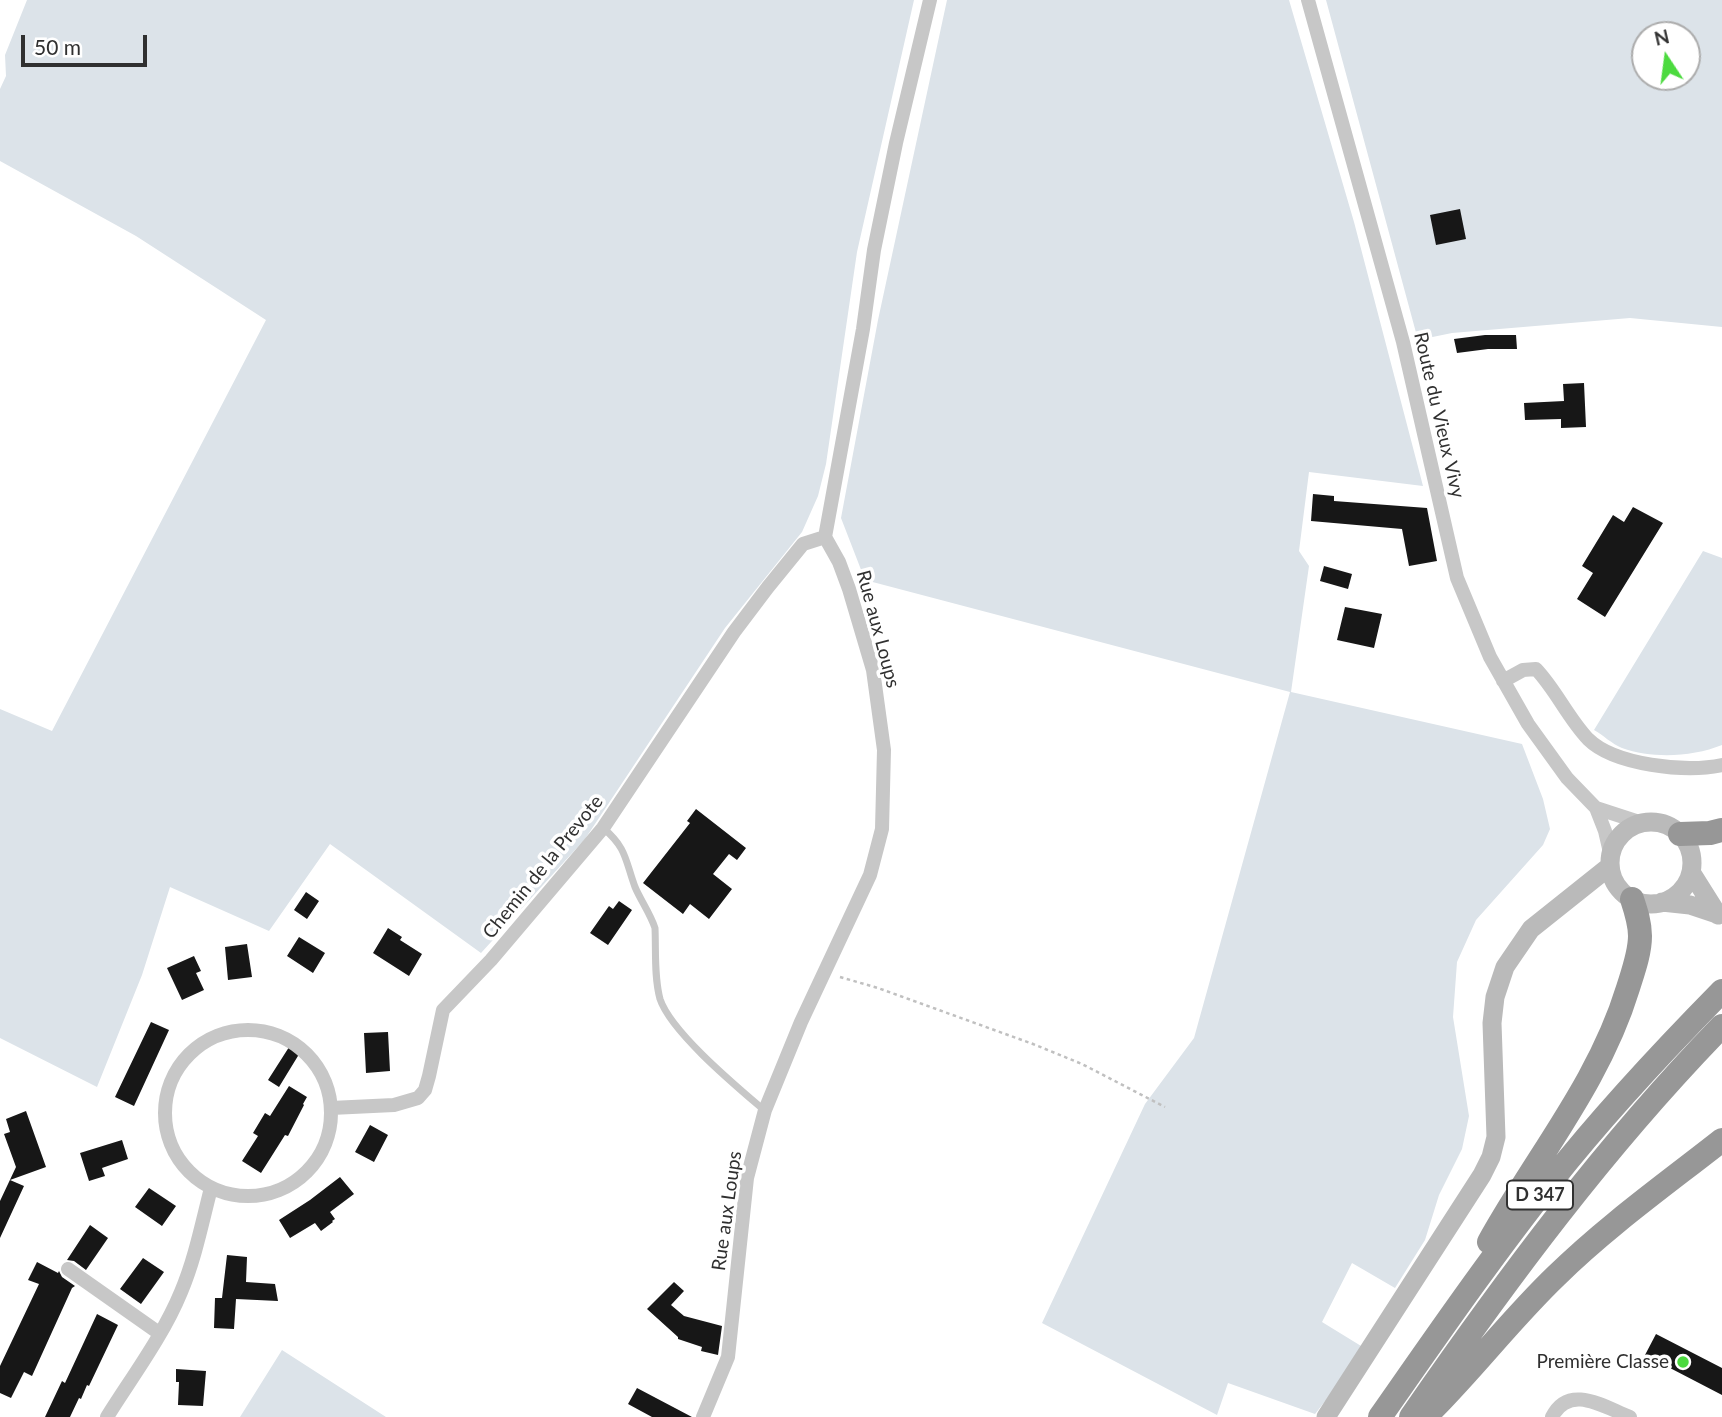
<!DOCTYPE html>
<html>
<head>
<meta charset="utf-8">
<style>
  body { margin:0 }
  #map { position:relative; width:1722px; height:1417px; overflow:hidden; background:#fff; font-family:Lato,sans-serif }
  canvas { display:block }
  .north { position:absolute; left:1631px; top:21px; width:70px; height:70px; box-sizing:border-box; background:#fff; border:2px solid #acacac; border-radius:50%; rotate:347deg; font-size:19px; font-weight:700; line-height:28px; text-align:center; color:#303030 }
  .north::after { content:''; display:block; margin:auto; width:24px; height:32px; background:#4cda3f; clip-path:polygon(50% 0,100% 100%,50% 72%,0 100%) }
  .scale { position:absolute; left:21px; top:35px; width:126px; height:32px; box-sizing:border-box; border:4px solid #303030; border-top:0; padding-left:9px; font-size:21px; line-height:24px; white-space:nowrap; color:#303030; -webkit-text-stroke:5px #fff; paint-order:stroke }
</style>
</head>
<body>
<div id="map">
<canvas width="1722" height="1417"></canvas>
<div class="north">N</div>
<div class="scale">50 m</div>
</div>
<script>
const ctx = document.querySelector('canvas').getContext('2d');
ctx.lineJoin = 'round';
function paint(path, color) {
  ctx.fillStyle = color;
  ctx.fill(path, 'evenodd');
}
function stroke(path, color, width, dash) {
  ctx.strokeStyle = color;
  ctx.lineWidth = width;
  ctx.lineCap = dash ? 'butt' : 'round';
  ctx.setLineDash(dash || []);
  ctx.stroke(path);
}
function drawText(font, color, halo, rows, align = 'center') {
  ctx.font = font + ' Lato,sans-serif';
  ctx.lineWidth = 7;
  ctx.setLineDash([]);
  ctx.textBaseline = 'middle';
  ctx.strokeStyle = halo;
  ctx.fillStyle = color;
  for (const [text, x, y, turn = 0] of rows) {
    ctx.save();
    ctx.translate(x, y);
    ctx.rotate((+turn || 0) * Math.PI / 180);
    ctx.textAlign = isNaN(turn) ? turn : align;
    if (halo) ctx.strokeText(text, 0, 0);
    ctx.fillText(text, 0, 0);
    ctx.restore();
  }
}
const green = new Path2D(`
  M 27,0 L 914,0 L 857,252 L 826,464 L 818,496 L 802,532 L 725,628 L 585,839 L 481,953 L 330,844 L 269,931 L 170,887 L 142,975 L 97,1087 L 0,1038 L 0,709 L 52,731 L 266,320 L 136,236 L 0,161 L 0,89 L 6,76 L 5,55 Z
  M 947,0 L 1289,0 L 1354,222 L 1423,486 L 1309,472 L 1299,551 L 1309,566 L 1291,692 L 1522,744 L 1543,799 L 1550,829 L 1543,845 L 1476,920 L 1457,962 L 1453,1017 L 1469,1116 L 1462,1149 L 1439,1195 L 1425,1240 L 1395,1288 L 1352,1263 L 1322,1322 L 1366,1349 L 1315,1414 L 1228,1383 L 1217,1415 L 1042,1323 L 1145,1104 L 1194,1038 L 1290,692 L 865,580 L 841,518 L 878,320 Z
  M 1326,0 L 1722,0 L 1722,327 L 1630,318 L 1452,333 L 1418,340 ZM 1645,35 L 1687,35 L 1687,77 L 1645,77 Z
  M 1703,551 L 1722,558 L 1722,745 C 1692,757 1653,759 1622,748 C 1612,744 1603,735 1594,730 Z
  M 282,1350 L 386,1417 L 240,1417 Z`);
const building = new Path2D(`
  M 1460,209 L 1466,239 L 1436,245 L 1430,215 Z
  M 1485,335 L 1516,335 L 1517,349 L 1488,349 L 1457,353 L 1454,339 Z
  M 1584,383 L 1586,427 L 1561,428 L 1561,419 L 1525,420 L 1524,403 L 1564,401 L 1563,384 Z
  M 1313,494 L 1334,496 L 1334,501 L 1427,508 L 1437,561 L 1409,566 L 1402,529 L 1311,521 Z
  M 1633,507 L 1663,523 L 1605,617 L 1577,599 L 1593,573 L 1582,566 L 1613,515 L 1624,522 Z
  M 1324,566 L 1352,574 L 1348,589 L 1320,581 Z
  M 1345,607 L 1382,614 L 1374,648 L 1337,640 Z
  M 696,809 L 746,848 L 737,860 L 729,854 L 713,874 L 732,889 L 709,919 L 690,904 L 683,914 L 643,883 L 690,823 L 687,821 Z
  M 306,892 L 319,901 L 307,919 L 294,910 Z
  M 619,901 L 632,910 L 608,945 L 590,933 L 609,906 L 613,909 Z
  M 388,928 L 402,937 L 400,940 L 422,954 L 409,976 L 373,953 Z
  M 299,937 L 325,953 L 313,973 L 287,956 Z
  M 247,944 L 252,977 L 228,980 L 225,947 Z
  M 194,956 L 201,971 L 196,973 L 204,990 L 182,1000 L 167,968 Z
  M 151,1022 L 169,1030 L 134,1106 L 115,1097 Z
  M 388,1032 L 390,1071 L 366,1073 L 364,1033 Z
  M 291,1044 L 301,1051 L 279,1087 L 268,1080 Z
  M 289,1086 L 307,1097 L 303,1104 L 304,1105 L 288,1136 L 285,1135 L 261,1173 L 242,1161 L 258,1136 L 253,1133 L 265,1113 L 270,1116 Z
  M 26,1111 L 46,1167 L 10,1180 L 24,1186 L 0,1238 L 0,1201 L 16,1167 L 4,1134 L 10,1132 L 6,1119 Z
  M 370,1125 L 388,1135 L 374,1162 L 355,1152 Z
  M 122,1140 L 128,1159 L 102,1168 L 105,1176 L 89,1181 L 80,1153 Z
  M 340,1177 L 354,1194 L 330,1212 L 335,1219 L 332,1221 L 333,1222 L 321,1231 L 315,1223 L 290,1238 L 279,1220 L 310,1200 Z
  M 149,1188 L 176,1206 L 162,1226 L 135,1207 Z
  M 90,1225 L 108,1238 L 86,1270 L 74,1261 L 67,1260 Z
  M 227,1255 L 247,1257 L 246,1282 L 275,1284 L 278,1301 L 236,1299 L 234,1329 L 214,1328 L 215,1298 L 222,1298 Z
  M 143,1258 L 164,1272 L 141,1304 L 120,1289 Z
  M 37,1262 L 58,1273 L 59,1271 L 62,1277 L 75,1286 L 72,1288 L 32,1376 L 24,1372 L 11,1398 L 0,1393 L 0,1366 L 39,1284 L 28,1280 Z
  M 674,1282 L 684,1291 L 671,1305 L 684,1316 L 722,1326 L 718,1355 L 701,1351 L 702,1347 L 678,1339 L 678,1337 L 647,1309 Z
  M 97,1314 L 118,1325 L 89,1386 L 87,1385 L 81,1399 L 79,1398 L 70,1417 L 45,1417 L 62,1381 L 65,1383 Z
  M 1656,1334 L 1722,1368 L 1722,1395 L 1645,1355 Z
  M 176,1369 L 206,1371 L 203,1406 L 178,1405 L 179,1382 L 176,1382 Z
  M 637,1388 L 692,1417 L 652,1417 L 628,1404 Z`);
const path = new Path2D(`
  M 840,977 L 878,988 L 1033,1044 L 1082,1064 L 1165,1107`);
const lane = new Path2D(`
  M 603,828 C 627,848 625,860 635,887 C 641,901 650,913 655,928 C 656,951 654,977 660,999 C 671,1032 736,1086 764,1110`);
const street = new Path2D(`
  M 1308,0 L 1403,342 L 1457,578 L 1490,657 L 1528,724 L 1567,778 L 1596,808 L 1605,831 L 1611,857
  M 1503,681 L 1523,670 L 1536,669 C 1556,690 1568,718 1588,739 C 1614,765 1686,773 1722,765
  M 1596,808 L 1642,823
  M165 1113a83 83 0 1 1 166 0a83 83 0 1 1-166 0Z
  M 331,1108 L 394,1105 L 418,1098 L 425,1090 L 429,1076 L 443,1010 L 491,960 L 603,828 L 734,632 L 768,587 L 803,544 L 825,537
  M 68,1269 L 159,1333
  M 107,1417 C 132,1377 163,1336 181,1292 C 195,1259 202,1223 211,1188
  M 703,1417 L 728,1357 L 747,1178 L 765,1110 L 801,1022 L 870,875 L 882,829 L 884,750 L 873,670 L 849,589 L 839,562 L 825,537 L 863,329 L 874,250 L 896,143 L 930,0
  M 1552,1417 C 1569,1383 1604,1407 1630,1417`);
const secondary = new Path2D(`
  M1610 863a41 41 0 1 1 82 0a41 41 0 1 1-82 0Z
  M 1691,872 L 1718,915
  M 1662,902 L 1690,905 L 1717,914
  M 1326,1417 L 1482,1175 L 1491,1157 L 1496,1137 L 1492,1023 L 1495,997 L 1505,967 L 1531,929 L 1610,866`);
const highway = new Path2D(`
  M 1680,834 L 1710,833 L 1722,830
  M 1489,1242 C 1536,1157 1599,1083 1628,988 C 1633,972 1640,953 1640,936 C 1640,923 1636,911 1632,899
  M 1380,1417 C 1436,1337 1491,1257 1552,1180 C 1604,1114 1663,1051 1722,991
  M 1411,1417 C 1506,1280 1605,1146 1722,1026
  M 1425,1417 C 1471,1372 1510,1320 1556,1276 C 1607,1226 1666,1184 1722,1140`);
const markers = [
  [1683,1362,7,"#4cda3f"]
];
const shields = [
  [1540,1195,66]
];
const shieldNames = [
  ["D 347",1540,1195]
];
const streetNames = [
  ["Route du Vieux Vivy",1439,415,77],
  ["Rue aux Loups",878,629,75],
  ["Chemin de la Prevote",543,867,-51],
  ["Rue aux Loups",727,1211,-82]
];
const poiNames = [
  ["Première Classe",1669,1362]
];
paint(green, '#dce3e9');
paint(building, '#171717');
stroke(path, '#c0c0c0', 2.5, [3.5, 3.5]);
stroke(lane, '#c7c7c7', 7);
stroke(street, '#c7c7c7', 14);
stroke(secondary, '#bababa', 19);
stroke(highway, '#979797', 24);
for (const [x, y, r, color] of markers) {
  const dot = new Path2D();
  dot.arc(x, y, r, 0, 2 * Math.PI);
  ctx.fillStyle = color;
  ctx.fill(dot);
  stroke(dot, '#fff', 2.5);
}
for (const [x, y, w] of shields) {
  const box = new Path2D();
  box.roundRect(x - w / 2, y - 14.5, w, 29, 5);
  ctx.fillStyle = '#fff';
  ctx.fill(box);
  stroke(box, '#303030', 2);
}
drawText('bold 18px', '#303030', null, shieldNames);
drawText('19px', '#303030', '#fff', streetNames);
drawText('19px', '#303030', '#fff', poiNames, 'right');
</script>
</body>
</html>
